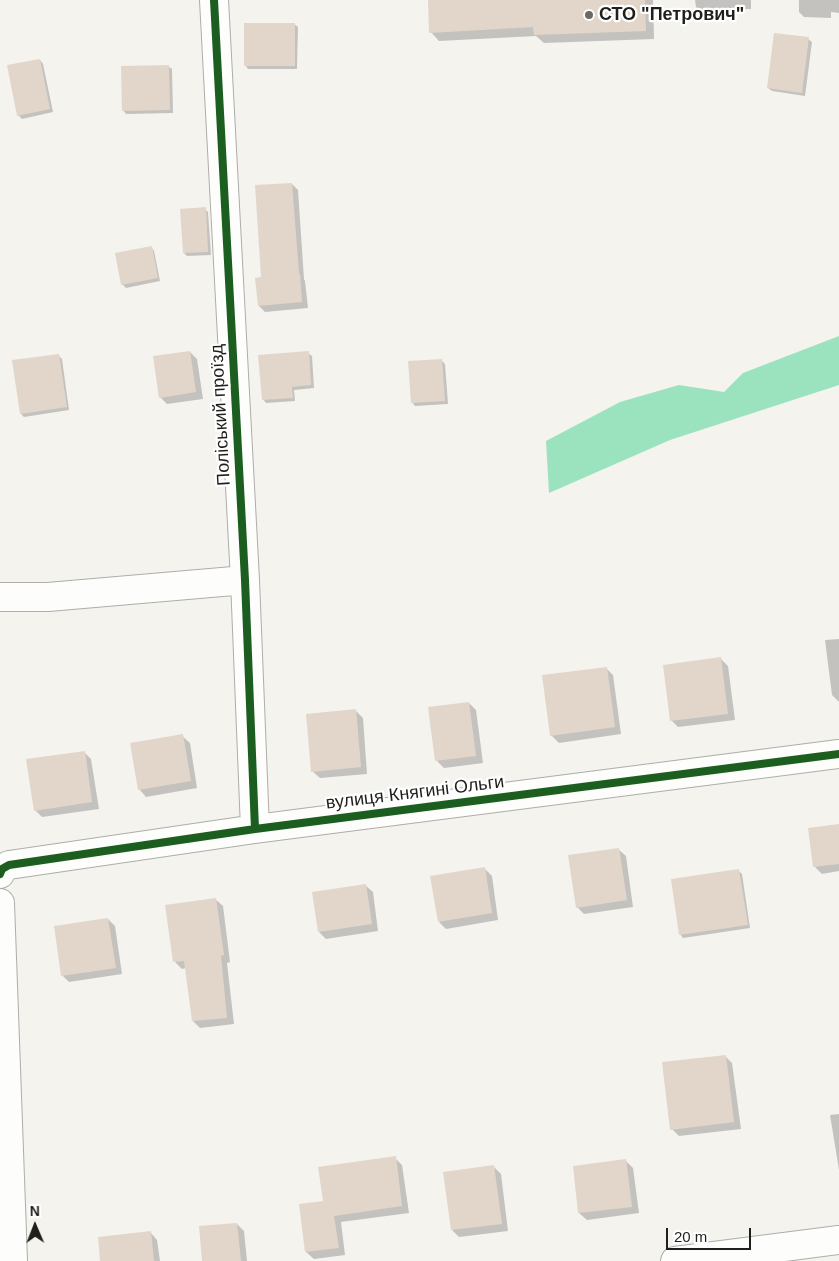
<!DOCTYPE html>
<html>
<head>
<meta charset="utf-8">
<style>
  body { margin:0 }
  #map { position:relative; width:839px; height:1261px; overflow:hidden; background:#f4f3ee; font-family:Arial,sans-serif }
  canvas { display:block }
  .north { position:absolute; left:10px; top:1201px; width:50px; height:50px; -webkit-text-stroke:4px #fff; paint-order:stroke; rotate:359deg; font-size:14px; font-weight:700; line-height:20px; text-align:center; color:#1f1f1c }
  .north::after { content:''; display:block; margin:auto; width:18px; height:22px; background:#1f1f1c; clip-path:polygon(50% 0,100% 100%,50% 72%,0 100%) }
  .scale { position:absolute; left:666px; top:1228px; width:85px; height:22px; box-sizing:border-box; border:2px solid #1f1f1c; border-top:0; padding-left:6px; font-size:15px; line-height:18px; white-space:nowrap; color:#1f1f1c; -webkit-text-stroke:4px #fff; paint-order:stroke }
</style>
</head>
<body>
<div id="map">
<canvas width="839" height="1261"></canvas>
<div class="north">N</div>
<div class="scale">20 m</div>
</div>
<script>
const ctx = document.querySelector('canvas').getContext('2d');
ctx.lineJoin = 'round';
function paint(path, color) {
  ctx.fillStyle = color;
  ctx.fill(path, 'evenodd');
}
function stroke(path, color, width, dash) {
  ctx.strokeStyle = color;
  ctx.lineWidth = width;
  ctx.lineCap = dash ? 'butt' : 'round';
  ctx.setLineDash(dash || []);
  ctx.stroke(path);
}
function drawText(font, color, halo, rows, align = 'center') {
  ctx.font = font + ' Arial,sans-serif';
  ctx.lineWidth = 4.5;
  ctx.setLineDash([]);
  ctx.textBaseline = 'middle';
  ctx.strokeStyle = halo;
  ctx.fillStyle = color;
  for (const [text, x, y, turn = 0] of rows) {
    ctx.save();
    ctx.translate(x, y);
    ctx.rotate((+turn || 0) * Math.PI / 180);
    ctx.textAlign = isNaN(turn) ? turn : align;
    if (halo) ctx.strokeText(text, 0, 0);
    ctx.fillText(text, 0, 0);
    ctx.restore();
  }
}
const water = new Path2D(`
  M 839,336 L 839,385 L 670,440 L 549,493 L 546,441 L 620,402 L 679,385 L 724,392 L 743,373 Z`);
const shadow = new Path2D(`
  M 429,0 L 653,0 L 654,39 L 544,43 L 536,36 L 439,41 L 431,32 Z
  M 695,0 L 751,0 L 751,9 L 699,10 L 696,7 Z
  M 799,0 L 839,0 L 839,13 L 831,12 L 831,18 L 804,17 L 799,12 Z
  M 294,24 L 298,27 L 297,69 L 248,69 L 245,65 Z
  M 808,39 L 812,42 L 805,96 L 772,91 L 768,88 Z
  M 40,60 L 43,64 L 53,112 L 22,119 L 18,115 Z
  M 168,66 L 172,69 L 173,113 L 126,114 L 123,110 Z
  M 292,184 L 298,190 L 304,279 L 305,281 L 308,308 L 265,312 L 259,306 L 257,279 L 262,278 Z
  M 205,209 L 208,212 L 211,255 L 187,256 L 184,253 Z
  M 151,247 L 154,251 L 160,281 L 126,288 L 122,284 Z
  M 190,352 L 197,359 L 203,399 L 167,404 L 160,397 Z
  M 308,353 L 312,356 L 314,388 L 294,390 L 295,401 L 266,403 L 263,399 Z
  M 58,355 L 62,359 L 69,410 L 24,417 L 21,414 Z
  M 442,361 L 445,364 L 448,404 L 415,406 L 412,402 Z
  M 839,639 L 839,702 L 832,695 L 825,640 Z
  M 721,659 L 728,666 L 735,720 L 678,727 L 671,720 Z
  M 606,668 L 613,675 L 621,734 L 559,743 L 551,735 Z
  M 469,703 L 476,710 L 483,763 L 444,768 L 437,761 Z
  M 355,710 L 363,718 L 367,774 L 320,778 L 312,771 Z
  M 182,736 L 190,743 L 197,788 L 146,797 L 139,789 Z
  M 84,752 L 91,759 L 99,809 L 42,817 L 35,810 Z
  M 839,826 L 839,871 L 822,874 L 814,866 Z
  M 618,849 L 626,856 L 633,907 L 584,914 L 577,907 Z
  M 484,868 L 492,876 L 498,920 L 446,929 L 439,922 Z
  M 739,871 L 742,874 L 750,928 L 683,938 L 680,934 Z
  M 365,885 L 373,892 L 378,931 L 326,939 L 319,932 Z
  M 215,899 L 223,906 L 230,962 L 227,963 L 234,1024 L 200,1028 L 193,1021 L 186,968 L 182,969 L 175,962 Z
  M 108,919 L 115,926 L 122,974 L 69,982 L 62,975 Z
  M 725,1056 L 732,1063 L 741,1129 L 679,1136 L 672,1129 Z
  M 839,1114 L 839,1170 L 830,1115 Z
  M 395,1158 L 402,1165 L 409,1213 L 341,1222 L 345,1255 L 314,1259 L 306,1252 L 300,1205 L 325,1202 Z
  M 626,1161 L 633,1168 L 639,1213 L 587,1220 L 579,1213 Z
  M 494,1167 L 501,1174 L 508,1231 L 459,1237 L 452,1230 L 445,1173 Z
  M 237,1224 L 244,1231 L 247,1261 L 204,1261 Z
  M 150,1232 L 157,1240 L 160,1261 L 102,1261 Z`);
const building = new Path2D(`
  M 428,0 L 645,0 L 646,31 L 534,35 L 533,27 L 429,33 Z
  M 244,23 L 295,23 L 295,66 L 244,66 Z
  M 774,33 L 809,37 L 802,93 L 767,88 Z
  M 40,59 L 50,109 L 17,116 L 7,65 Z
  M 169,65 L 170,110 L 122,111 L 121,66 Z
  M 292,183 L 299,274 L 300,274 L 302,302 L 258,306 L 255,278 L 261,277 L 255,185 Z
  M 206,207 L 208,252 L 183,253 L 180,209 Z
  M 152,246 L 158,278 L 121,285 L 115,253 Z
  M 190,351 L 196,392 L 159,398 L 153,356 Z
  M 309,351 L 311,385 L 292,387 L 293,398 L 262,400 L 258,355 Z
  M 59,354 L 67,407 L 20,414 L 12,360 Z
  M 442,359 L 445,401 L 411,403 L 408,361 Z
  M 721,657 L 728,714 L 670,721 L 663,665 Z
  M 607,667 L 615,727 L 550,736 L 542,675 Z
  M 469,702 L 476,756 L 435,761 L 428,707 Z
  M 356,709 L 361,767 L 311,772 L 306,714 Z
  M 183,734 L 191,781 L 138,790 L 130,743 Z
  M 85,751 L 92,802 L 34,811 L 26,759 Z
  M 839,824 L 839,864 L 813,867 L 808,828 Z
  M 619,848 L 627,900 L 576,908 L 568,855 Z
  M 485,867 L 492,913 L 438,922 L 430,876 Z
  M 739,869 L 748,925 L 679,935 L 671,879 Z
  M 366,884 L 372,924 L 318,932 L 312,892 Z
  M 216,898 L 224,955 L 221,956 L 227,1018 L 192,1021 L 184,961 L 173,962 L 165,905 Z
  M 108,918 L 116,968 L 61,976 L 54,926 Z
  M 726,1055 L 734,1122 L 670,1130 L 662,1062 Z
  M 396,1156 L 402,1206 L 334,1216 L 339,1248 L 305,1252 L 299,1204 L 323,1201 L 318,1167 Z
  M 626,1159 L 632,1207 L 578,1213 L 573,1166 Z
  M 494,1165 L 502,1224 L 451,1230 L 443,1172 Z
  M 237,1223 L 241,1261 L 202,1261 L 199,1226 Z
  M 151,1231 L 154,1261 L 100,1261 L 98,1237 Z`);
const minor = new Path2D(`
  M 214,0 L 245,580 L 255,829
  M 0,597 L 48,597 L 245,580
  M 0,874 L 2,869 L 9,865 L 255,829 L 839,754
  M 0,903 L 13,1261
  M 675,1261 L 839,1240`);
const cycleway = new Path2D(`
  M 214,0 L 245,580 L 255,829
  M 0,874 L 2,869 L 9,865 L 255,829 L 839,754`);
const markers = [
  [589,15,5,"#6a6966"]
];
const poiNames = [
  ["СТО \"Петрович\"",599,15]
];
const streetNames = [
  ["Поліський проїзд",221,415,-93],
  ["вулиця Княгині Ольги",415,793,-7]
];
paint(water, '#9ae3be');
paint(shadow, '#0003');
paint(building, '#e2d6ca');
stroke(minor, '#aeada9', 30);
stroke(minor, '#fdfdfc', 28);
stroke(cycleway, '#1b5e20', 8);
for (const [x, y, r, color] of markers) {
  const dot = new Path2D();
  dot.arc(x, y, r, 0, 2 * Math.PI);
  ctx.fillStyle = color;
  ctx.fill(dot);
  stroke(dot, '#fff', 2);
}
drawText('bold 18px', '#1f1f1c', '#fff', poiNames, 'left');
drawText('18px', '#1f1f1c', '#fff', streetNames);
</script>
</body>
</html>
